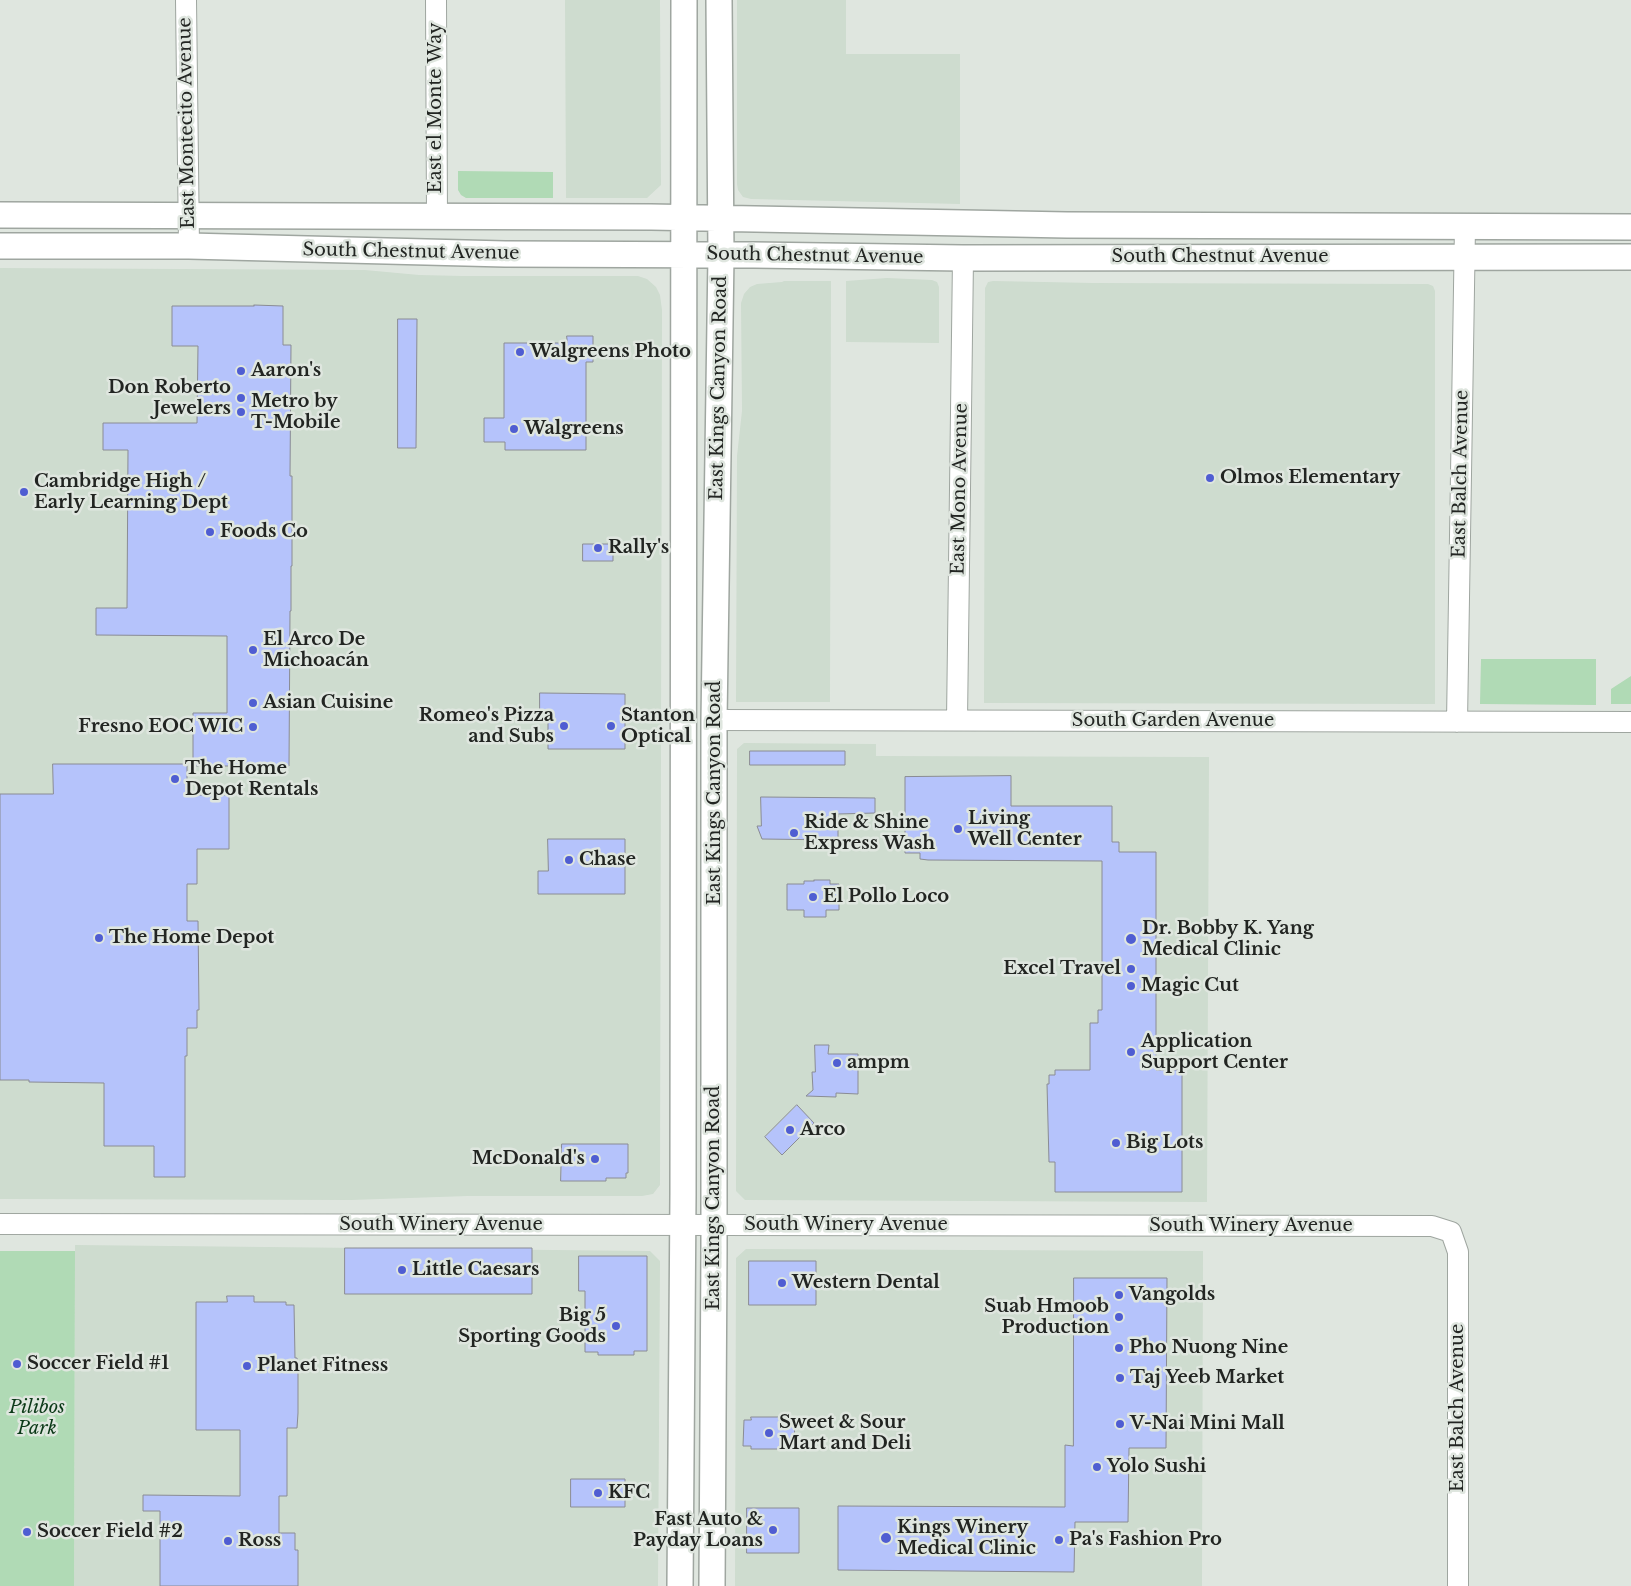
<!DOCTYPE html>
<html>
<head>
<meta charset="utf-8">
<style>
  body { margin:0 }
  canvas { display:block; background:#dfe6df }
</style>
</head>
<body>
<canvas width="1631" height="1586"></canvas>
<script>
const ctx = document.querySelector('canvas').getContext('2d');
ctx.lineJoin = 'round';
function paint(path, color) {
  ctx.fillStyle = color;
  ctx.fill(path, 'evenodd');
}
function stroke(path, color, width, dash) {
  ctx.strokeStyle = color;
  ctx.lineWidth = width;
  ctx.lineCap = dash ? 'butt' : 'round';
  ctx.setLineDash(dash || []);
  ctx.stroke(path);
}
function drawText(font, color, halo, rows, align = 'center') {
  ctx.font = font + ' "Libre Baskerville",serif';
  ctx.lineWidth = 5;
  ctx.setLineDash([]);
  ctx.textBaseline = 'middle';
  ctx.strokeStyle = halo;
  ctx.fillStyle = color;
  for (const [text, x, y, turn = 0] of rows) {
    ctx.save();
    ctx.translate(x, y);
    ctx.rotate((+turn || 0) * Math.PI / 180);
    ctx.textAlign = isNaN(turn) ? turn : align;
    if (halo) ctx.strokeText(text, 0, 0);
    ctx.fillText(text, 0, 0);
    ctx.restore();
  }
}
const built = new Path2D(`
  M 565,0 L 660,0 L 661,185 L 647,198 L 566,198 Z
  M 737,0 L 846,0 L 846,54 L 960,54 L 960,204 L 751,199 L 743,197 L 738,190 L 737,184 Z
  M 0,268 L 365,270 L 419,275 L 463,276 L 638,276 L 647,279 L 656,287 L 660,295 L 662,310 L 660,1185 L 653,1194 L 642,1196 L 468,1196 L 351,1200 L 0,1199 Z
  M 887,278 L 932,280 L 937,282 L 939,287 L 939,343 L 846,342 L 846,281 Z
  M 784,281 L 831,281 L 830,702 L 736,702 L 737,456 L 742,411 L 741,303 L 744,294 L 750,287 L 757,284 L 782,282 Z
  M 993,281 L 1094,283 L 1428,284 L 1433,286 L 1435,291 L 1435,704 L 984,703 L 985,288 L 988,282 Z
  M 744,743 L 876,744 L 876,756 L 1209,757 L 1207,1202 L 745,1200 L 736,1191 L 737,749 Z
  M 75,1245 L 650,1251 L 660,1261 L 658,1586 L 74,1586 Z
  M 746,1249 L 1203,1251 L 1202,1586 L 735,1586 L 736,1258 Z`);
const green = new Path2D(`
  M 458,171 L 553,172 L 553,198 L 466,198 L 461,195 L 458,190 Z
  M 1481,659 L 1596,659 L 1596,705 L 1480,704 Z
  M 1631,676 L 1631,704 L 1611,704 L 1611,689 Z
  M 0,1251 L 75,1251 L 74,1586 L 0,1586 Z`);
const building = new Path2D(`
  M 254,305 L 283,306 L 283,345 L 291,345 L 290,476 L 292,476 L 292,566 L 291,566 L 291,611 L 290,611 L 289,766 L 193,766 L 193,713 L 227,713 L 227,636 L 96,635 L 96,608 L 127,608 L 128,450 L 103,450 L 103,423 L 197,423 L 198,346 L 172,346 L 172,306 L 254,306 Z
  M 398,319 L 417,319 L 416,448 L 398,448 Z
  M 567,336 L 593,336 L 593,362 L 586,362 L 586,450 L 505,450 L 505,442 L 484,442 L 484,418 L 504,418 L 504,343 L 567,343 Z
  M 583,544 L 613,544 L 613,561 L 583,561 Z
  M 540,693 L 625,694 L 625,749 L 548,749 L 548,717 L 540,717 Z
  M 750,751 L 845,751 L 845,765 L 750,765 Z
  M 53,764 L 187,764 L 187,795 L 229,795 L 229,849 L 197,849 L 197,884 L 187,884 L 187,921 L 198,921 L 199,1010 L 197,1010 L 197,1028 L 187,1028 L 187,1056 L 185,1056 L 185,1177 L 154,1177 L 154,1146 L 104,1146 L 104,1083 L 29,1082 L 29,1080 L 0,1080 L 0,794 L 53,794 Z
  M 1011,776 L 1011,806 L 1112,806 L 1112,842 L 1119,842 L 1119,852 L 1156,852 L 1156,1070 L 1182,1070 L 1182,1192 L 1055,1192 L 1055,1162 L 1049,1162 L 1047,1084 L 1049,1084 L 1049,1075 L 1055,1075 L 1055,1070 L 1090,1070 L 1090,1023 L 1098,1023 L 1098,1010 L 1102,1010 L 1102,861 L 928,860 L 920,859 L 920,853 L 905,853 L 905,777 Z
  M 761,797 L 875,798 L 875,813 L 838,814 L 838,840 L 762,839 L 757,826 L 761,826 Z
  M 548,839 L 625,839 L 625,894 L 538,894 L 538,871 L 548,871 Z
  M 814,880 L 830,880 L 830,884 L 839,884 L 839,910 L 826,910 L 826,917 L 804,917 L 804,910 L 787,910 L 787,884 L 804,884 L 804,881 L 814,881 Z
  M 815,1045 L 829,1045 L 828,1054 L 858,1054 L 858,1094 L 836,1093 L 836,1097 L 806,1096 L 813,1090 L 812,1072 L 815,1072 Z
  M 797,1105 L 814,1123 L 782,1155 L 765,1137 Z
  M 562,1144 L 628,1144 L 628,1173 L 626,1173 L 626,1178 L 606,1178 L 606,1181 L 561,1181 Z
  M 345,1248 L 532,1248 L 532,1294 L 345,1294 Z
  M 579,1256 L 647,1256 L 647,1351 L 634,1351 L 634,1355 L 598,1355 L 598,1352 L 585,1352 L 585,1291 L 579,1291 Z
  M 749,1261 L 816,1261 L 816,1305 L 749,1305 Z
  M 1074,1278 L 1167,1278 L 1166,1448 L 1129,1448 L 1128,1522 L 1075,1522 L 1074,1572 L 838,1570 L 838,1506 L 1065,1507 L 1065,1445 L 1073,1446 Z
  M 227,1296 L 254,1296 L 254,1302 L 286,1302 L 286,1305 L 294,1305 L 295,1358 L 297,1358 L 298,1374 L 298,1413 L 297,1428 L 287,1428 L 287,1496 L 279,1496 L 279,1533 L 295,1533 L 295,1550 L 298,1550 L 298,1586 L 160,1586 L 160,1511 L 143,1511 L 143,1495 L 240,1496 L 240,1430 L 196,1430 L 196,1302 L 227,1302 Z
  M 751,1417 L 795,1417 L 794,1449 L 751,1449 L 751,1446 L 743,1446 L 744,1420 L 751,1420 Z
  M 571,1479 L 625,1479 L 625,1507 L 571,1507 Z
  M 747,1508 L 799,1508 L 799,1553 L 747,1553 Z`);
const minor = new Path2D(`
  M 186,0 L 189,246
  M 436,0 L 437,217
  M 714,720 L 1631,722
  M 957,720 L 963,258
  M 1457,722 L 1465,226
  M 0,1224 L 1432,1226 L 1451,1232 L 1458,1252 L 1458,1586`);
const major = new Path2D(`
  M 0,215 L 651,217 L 1067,225 L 1631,227
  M 0,246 L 189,246 L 505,254 L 754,255 L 963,258 L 1631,257
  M 680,1586 L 683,1195 L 684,0
  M 712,1586 L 714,1250 L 714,720 L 721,255 L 719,0`);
const markers = [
  [520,352,5,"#4f5dd2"],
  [241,371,5,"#4f5dd2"],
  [241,398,5,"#4f5dd2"],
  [241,412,5,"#4f5dd2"],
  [514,429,5,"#4f5dd2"],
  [1210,478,5,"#4f5dd2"],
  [24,492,5,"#4f5dd2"],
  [210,532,5,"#4f5dd2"],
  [598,548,5,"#4f5dd2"],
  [253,650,5,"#4f5dd2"],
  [253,703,5,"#4f5dd2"],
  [564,726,5,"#4f5dd2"],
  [611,726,5,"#4f5dd2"],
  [253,727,5,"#4f5dd2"],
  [175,779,5,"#4f5dd2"],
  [958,829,5,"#4f5dd2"],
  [794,833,5,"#4f5dd2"],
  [569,860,5,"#4f5dd2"],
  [813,897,5,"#4f5dd2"],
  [99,938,5,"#4f5dd2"],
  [1131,939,6,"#4f5dd2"],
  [1131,969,5,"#4f5dd2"],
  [1131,986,5,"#4f5dd2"],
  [1131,1052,5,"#4f5dd2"],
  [837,1063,5,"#4f5dd2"],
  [790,1130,5,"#4f5dd2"],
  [1116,1143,5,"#4f5dd2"],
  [595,1159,5,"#4f5dd2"],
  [402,1270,5,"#4f5dd2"],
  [782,1283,5,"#4f5dd2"],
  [1119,1295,5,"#4f5dd2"],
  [1119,1317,5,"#4f5dd2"],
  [616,1326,5,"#4f5dd2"],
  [1119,1348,5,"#4f5dd2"],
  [17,1364,5,"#4f5dd2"],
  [247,1366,5,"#4f5dd2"],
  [1120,1378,5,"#4f5dd2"],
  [1120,1424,5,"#4f5dd2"],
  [769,1433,5,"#4f5dd2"],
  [1097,1467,5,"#4f5dd2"],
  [598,1493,5,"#4f5dd2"],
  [773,1530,5,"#4f5dd2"],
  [27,1532,5,"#4f5dd2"],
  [886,1538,6,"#4f5dd2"],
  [1059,1540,5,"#4f5dd2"],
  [228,1541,5,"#4f5dd2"]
];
const streetNames = [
  ["East el Monte Way",436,108,-90],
  ["East Montecito Avenue",187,123,-91],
  ["South Chestnut Avenue",411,252,1],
  ["South Chestnut Avenue",815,256,1],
  ["South Chestnut Avenue",1220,257],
  ["East Kings Canyon Road",719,388,-89],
  ["East Balch Avenue",1461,474,-89],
  ["East Mono Avenue",960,489,-89],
  ["South Garden Avenue",1173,721],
  ["East Kings Canyon Road",715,793,-90],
  ["East Kings Canyon Road",714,1198,-90],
  ["South Winery Avenue",441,1225],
  ["South Winery Avenue",846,1225],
  ["South Winery Avenue",1251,1226],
  ["East Balch Avenue",1458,1408,-90]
];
const poiNames = [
  ["Walgreens Photo",530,352],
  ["Aaron's",251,371],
  ["Don Roberto",231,388,"right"],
  ["Jewelers",231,409,"right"],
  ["Metro by",251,402],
  ["T-Mobile",251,423],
  ["Walgreens",524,429],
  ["Olmos Elementary",1220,478],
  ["Cambridge High /",34,482],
  ["Early Learning Dept",34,503],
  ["Foods Co",220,532],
  ["Rally's",608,548],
  ["El Arco De",263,640],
  ["Michoacán",263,661],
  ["Asian Cuisine",263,703],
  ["Romeo's Pizza",554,716,"right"],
  ["and Subs",554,737,"right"],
  ["Stanton",621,716],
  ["Optical",621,737],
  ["Fresno EOC WIC",243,727,"right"],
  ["The Home",185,769],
  ["Depot Rentals",185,790],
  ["Living",968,819],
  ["Well Center",968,840],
  ["Ride & Shine",804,823],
  ["Express Wash",804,844],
  ["Chase",579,860],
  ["El Pollo Loco",823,897],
  ["Dr. Bobby K. Yang",1142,929],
  ["Medical Clinic",1142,950],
  ["The Home Depot",109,938],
  ["Excel Travel",1121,969,"right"],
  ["Magic Cut",1141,986],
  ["Application",1141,1042],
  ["Support Center",1141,1063],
  ["ampm",847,1063],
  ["Arco",800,1130],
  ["Big Lots",1126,1143],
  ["McDonald's",585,1159,"right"],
  ["Little Caesars",412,1270],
  ["Western Dental",792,1283],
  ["Vangolds",1129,1295],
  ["Suab Hmoob",1109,1307,"right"],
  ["Production",1109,1328,"right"],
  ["Big 5",606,1316,"right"],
  ["Sporting Goods",606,1337,"right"],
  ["Pho Nuong Nine",1129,1348],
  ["Soccer Field #1",27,1364],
  ["Planet Fitness",257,1366],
  ["Taj Yeeb Market",1130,1378],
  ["Sweet & Sour",779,1423],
  ["Mart and Deli",779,1444],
  ["V-Nai Mini Mall",1130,1424],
  ["Yolo Sushi",1107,1467],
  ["KFC",608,1493],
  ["Fast Auto &",763,1520,"right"],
  ["Payday Loans",763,1541,"right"],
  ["Kings Winery",897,1528],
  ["Medical Clinic",897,1549],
  ["Soccer Field #2",37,1532],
  ["Pa's Fashion Pro",1069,1540],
  ["Ross",238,1541]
];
const parkNames = [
  ["Pilibos",37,1408],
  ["Park",37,1429]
];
paint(built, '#cedccf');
paint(green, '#b0dab5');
paint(building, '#b5c3fb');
stroke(building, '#8a8c94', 1);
stroke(minor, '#9fa6a0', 22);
stroke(major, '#9fa6a0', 28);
stroke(minor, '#fff', 20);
stroke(major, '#fff', 25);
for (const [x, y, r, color] of markers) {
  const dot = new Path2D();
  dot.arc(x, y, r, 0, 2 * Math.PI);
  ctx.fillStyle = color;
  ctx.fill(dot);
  stroke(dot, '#dfe6df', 2);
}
drawText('18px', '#222522', '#dfe6df', streetNames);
drawText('bold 18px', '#222522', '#dfe6df', poiNames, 'left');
drawText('italic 18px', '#0b3917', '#dfe6df', parkNames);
</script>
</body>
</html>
